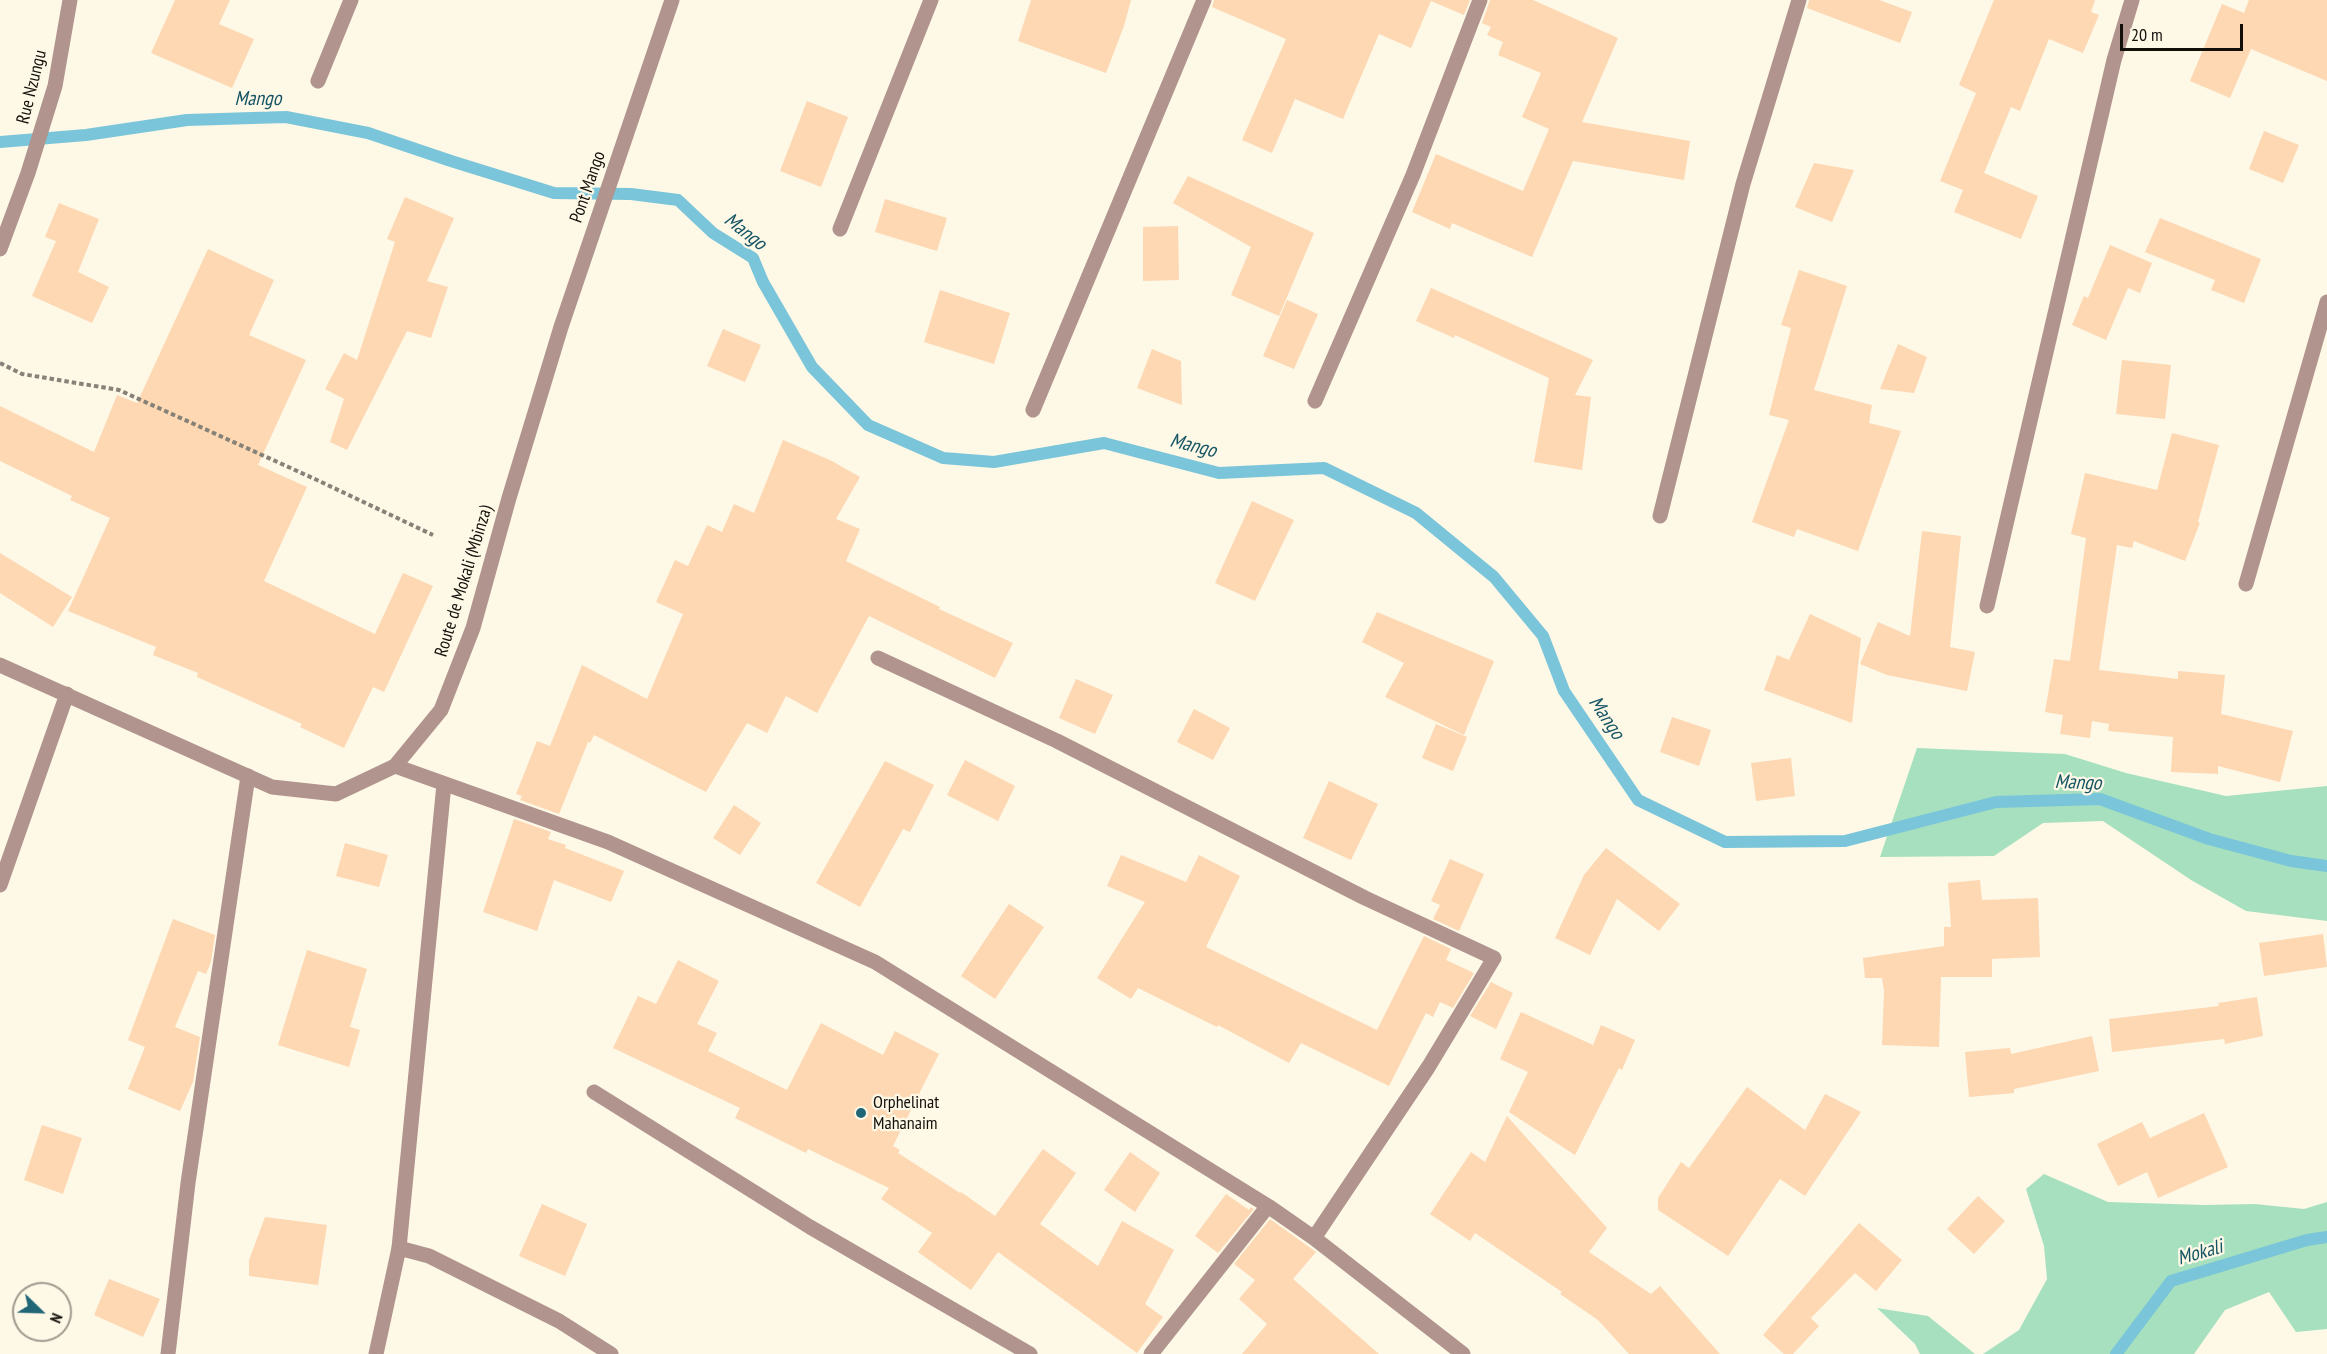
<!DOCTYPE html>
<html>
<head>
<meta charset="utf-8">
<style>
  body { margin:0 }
  #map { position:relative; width:2327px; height:1354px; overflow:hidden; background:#fef8e7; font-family:"PT Sans Narrow",sans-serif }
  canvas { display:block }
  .north { position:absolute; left:12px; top:1282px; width:60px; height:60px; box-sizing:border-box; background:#fef8e7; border:2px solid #a09b8f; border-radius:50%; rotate:113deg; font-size:16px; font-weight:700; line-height:24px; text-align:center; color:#13100a }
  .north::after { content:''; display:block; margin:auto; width:21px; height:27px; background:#206676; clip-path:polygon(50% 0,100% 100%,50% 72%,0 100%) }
  .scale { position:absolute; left:2120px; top:24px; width:123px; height:27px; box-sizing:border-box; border:3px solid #13100a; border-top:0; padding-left:8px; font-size:18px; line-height:21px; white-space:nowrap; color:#13100a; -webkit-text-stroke:4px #fef8e7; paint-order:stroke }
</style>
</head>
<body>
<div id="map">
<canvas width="2327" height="1354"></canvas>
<div class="north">N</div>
<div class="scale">20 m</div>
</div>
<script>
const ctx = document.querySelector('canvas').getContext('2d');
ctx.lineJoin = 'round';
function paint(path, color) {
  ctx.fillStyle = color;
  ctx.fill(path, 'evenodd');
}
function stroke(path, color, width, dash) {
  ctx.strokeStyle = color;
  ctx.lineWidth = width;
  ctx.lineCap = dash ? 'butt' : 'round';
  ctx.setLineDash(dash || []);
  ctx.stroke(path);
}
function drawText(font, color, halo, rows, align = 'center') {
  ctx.font = font + ' "PT Sans Narrow",sans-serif';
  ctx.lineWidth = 4.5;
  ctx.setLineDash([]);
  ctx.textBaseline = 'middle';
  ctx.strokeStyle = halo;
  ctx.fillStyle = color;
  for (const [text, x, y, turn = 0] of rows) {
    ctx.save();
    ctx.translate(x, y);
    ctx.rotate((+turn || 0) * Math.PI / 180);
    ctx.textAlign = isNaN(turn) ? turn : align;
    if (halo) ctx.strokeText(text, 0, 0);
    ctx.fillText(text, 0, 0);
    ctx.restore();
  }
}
const green = new Path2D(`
  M 1917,748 L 2065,754 L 2126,773 L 2226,796 L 2327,786 L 2327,921 L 2246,911 L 2191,880 L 2103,821 L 2043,823 L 1994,856 L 1880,857 Z
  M 2044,1174 L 2108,1202 L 2205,1205 L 2255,1204 L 2304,1209 L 2327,1202 L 2327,1329 L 2296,1332 L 2269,1292 L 2225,1310 L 2194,1354 L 1983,1354 L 2019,1330 L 2047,1279 L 2044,1246 L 2026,1189 Z
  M 1877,1308 L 1928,1316 L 1975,1354 L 1920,1354 L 1915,1344 Z`);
const stream = new Path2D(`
  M 0,142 L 86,135 L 187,120 L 286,117 L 368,133 L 451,161 L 554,193 L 631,194 L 678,200 L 713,233 L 753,258 L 763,282 L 812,367 L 868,425 L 943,458 L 994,462 L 1104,443 L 1219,473 L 1324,468 L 1416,513 L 1494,577 L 1543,636 L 1564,691 L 1638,800 L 1725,842 L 1845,841 L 1996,802 L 2100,799 L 2209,839 L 2291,861 L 2327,866
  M 2116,1354 L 2171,1281 L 2307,1240 L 2327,1237`);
const building = new Path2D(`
  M 175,0 L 230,0 L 219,24 L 254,39 L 232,88 L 151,53 Z
  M 1031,0 L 1131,0 L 1124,26 L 1106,73 L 1018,41 Z
  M 1214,0 L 1470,0 L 1464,15 L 1431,1 L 1411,48 L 1379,34 L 1343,119 L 1295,99 L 1272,153 L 1242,140 L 1286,39 L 1212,7 Z
  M 1490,0 L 1533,0 L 1618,38 L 1582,122 L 1690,141 L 1684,180 L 1573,161 L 1532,257 L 1452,223 L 1450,229 L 1412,212 L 1436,154 L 1523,191 L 1549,129 L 1522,117 L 1541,73 L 1498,55 L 1503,42 L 1487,35 L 1491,27 L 1482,23 Z
  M 1809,0 L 1879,0 L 1912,12 L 1900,43 L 1807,8 Z
  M 1994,0 L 2095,0 L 2091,12 L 2099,15 L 2083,53 L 2049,39 L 2020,111 L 2011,107 L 1984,173 L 2038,196 L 2021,239 L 1954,212 L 1963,190 L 1940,181 L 1976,93 L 1959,85 Z
  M 2249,0 L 2327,0 L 2327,81 L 2251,49 L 2230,98 L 2190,81 L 2222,4 L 2244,13 Z
  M 807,101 L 848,117 L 821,187 L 780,171 Z
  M 2264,131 L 2299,145 L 2283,183 L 2249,169 Z
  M 1814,163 L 1854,170 L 1832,222 L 1795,207 Z
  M 1188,176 L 1314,233 L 1279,316 L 1231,295 L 1251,247 L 1173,203 Z
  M 405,197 L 454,218 L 427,281 L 448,287 L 431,338 L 407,331 L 347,450 L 330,442 L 344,399 L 325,389 L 344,353 L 357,360 L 395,242 L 387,239 Z
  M 885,199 L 947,218 L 937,251 L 875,232 Z
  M 59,203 L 99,219 L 78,272 L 109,287 L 92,323 L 32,296 L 56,241 L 45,237 Z
  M 2160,218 L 2261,259 L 2244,303 L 2211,290 L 2215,280 L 2145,252 Z
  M 1178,226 L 1179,280 L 1143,281 L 1143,227 Z
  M 2110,245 L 2152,263 L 2140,293 L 2128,288 L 2106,340 L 2072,325 L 2084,296 L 2088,298 Z
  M 208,249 L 274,280 L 249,335 L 306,360 L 258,465 L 307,487 L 264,581 L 375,634 L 403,573 L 433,586 L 384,692 L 373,687 L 344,748 L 300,727 L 302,724 L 197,677 L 198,673 L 153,655 L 156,647 L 68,611 L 110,518 L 70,500 L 72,496 L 0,461 L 0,406 L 94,452 L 117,395 L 137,403 Z
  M 1799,270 L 1847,286 L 1814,390 L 1872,405 L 1869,423 L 1901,431 L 1858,551 L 1797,529 L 1794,537 L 1752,522 L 1789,420 L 1769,415 L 1791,328 L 1781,325 Z
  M 1431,288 L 1593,360 L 1575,395 L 1591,397 L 1582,470 L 1534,462 L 1549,378 L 1455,335 L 1454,338 L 1416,321 Z
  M 940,290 L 1010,313 L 994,364 L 924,342 Z
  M 1287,300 L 1318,314 L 1294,369 L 1263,356 Z
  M 723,329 L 761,345 L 745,382 L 707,366 Z
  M 1898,344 L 1927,357 L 1914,393 L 1880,389 Z
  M 1152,349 L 1181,361 L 1182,405 L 1137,388 Z
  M 2122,360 L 2171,365 L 2165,419 L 2116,414 Z
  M 2172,433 L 2219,445 L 2198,522 L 2200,523 L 2185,561 L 2134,541 L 2132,548 L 2117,545 L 2099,670 L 2178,679 L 2178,671 L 2225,675 L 2221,714 L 2293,731 L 2280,782 L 2218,766 L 2218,774 L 2171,772 L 2173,737 L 2108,731 L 2109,724 L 2092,721 L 2090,738 L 2060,734 L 2063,715 L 2045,712 L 2054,659 L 2070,661 L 2086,538 L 2071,534 L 2085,473 L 2157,490 Z
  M 783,440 L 832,461 L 860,477 L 836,519 L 860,529 L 846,561 L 940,607 L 939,609 L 1013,643 L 995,678 L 869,616 L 817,713 L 786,696 L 767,733 L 747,723 L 706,792 L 594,735 L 590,743 L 588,742 L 559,814 L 520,800 L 522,796 L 516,794 L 537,741 L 550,746 L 582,665 L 647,699 L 683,614 L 656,602 L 675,560 L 688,566 L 707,525 L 722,532 L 734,504 L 754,513 Z
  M 1252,501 L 1294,520 L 1255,601 L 1215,583 Z
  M 1922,531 L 1961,536 L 1950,647 L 1975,652 L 1967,691 L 1887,675 L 1860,664 L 1878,622 L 1910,636 Z
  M 0,553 L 72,597 L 53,627 L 0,593 Z
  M 1377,612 L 1494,661 L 1464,735 L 1385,697 L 1404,663 L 1362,642 Z
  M 1810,614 L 1861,638 L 1852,723 L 1764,690 L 1777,655 L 1789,660 Z
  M 1076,679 L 1113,695 L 1095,734 L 1059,718 Z
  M 1194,709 L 1230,728 L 1213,760 L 1177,742 Z
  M 1672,717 L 1711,730 L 1699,766 L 1660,752 Z
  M 1436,724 L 1467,737 L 1453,771 L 1422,758 Z
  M 1791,758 L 1795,796 L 1756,801 L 1751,763 Z
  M 965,760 L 1015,786 L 998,821 L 947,795 Z
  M 885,761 L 934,785 L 910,832 L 903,829 L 860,907 L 816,883 Z
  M 1329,781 L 1378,804 L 1351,860 L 1303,838 Z
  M 734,805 L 761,823 L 740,855 L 713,838 Z
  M 514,819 L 551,832 L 548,839 L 566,845 L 565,848 L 624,871 L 611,902 L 554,880 L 537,931 L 483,912 Z
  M 345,843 L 388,855 L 379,887 L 336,876 Z
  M 1606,848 L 1680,904 L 1659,931 L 1617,899 L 1590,955 L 1555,938 L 1584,875 Z
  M 1121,855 L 1186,882 L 1199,855 L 1240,876 L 1206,947 L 1377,1030 L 1424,936 L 1451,949 L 1446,960 L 1474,973 L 1453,1008 L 1440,1002 L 1433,1017 L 1426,1013 L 1389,1086 L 1301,1043 L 1289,1063 L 1218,1025 L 1217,1027 L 1138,988 L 1131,999 L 1097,978 L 1145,902 L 1107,886 Z
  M 1450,859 L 1484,874 L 1459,931 L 1433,919 L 1440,905 L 1431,901 Z
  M 1980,880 L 1982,900 L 2038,898 L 2040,957 L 1992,959 L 1992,977 L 1941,977 L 1939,1047 L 1882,1045 L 1884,991 L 1882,978 L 1865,978 L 1863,958 L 1944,946 L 1944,927 L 1951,927 L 1948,883 Z
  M 1009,904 L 1044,927 L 995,999 L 961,976 Z
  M 173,919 L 215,935 L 211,962 L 206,974 L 198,971 L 175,1027 L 200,1037 L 193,1082 L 180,1111 L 128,1089 L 145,1047 L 128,1040 Z
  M 2323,934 L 2327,967 L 2264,976 L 2259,943 Z
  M 307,950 L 367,969 L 350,1027 L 360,1030 L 349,1067 L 278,1045 Z
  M 678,960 L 719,981 L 697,1024 L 717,1033 L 708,1051 L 787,1090 L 821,1023 L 883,1055 L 895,1031 L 939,1054 L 893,1146 L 900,1150 L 898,1153 L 960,1193 L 961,1192 L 995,1216 L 1043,1149 L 1076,1173 L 1040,1224 L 1098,1266 L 1122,1221 L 1174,1250 L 1145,1304 L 1163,1317 L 1137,1353 L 998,1252 L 971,1290 L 918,1252 L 932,1233 L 881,1199 L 889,1188 L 808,1149 L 806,1153 L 735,1118 L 740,1108 L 613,1048 L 638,996 L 656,1004 Z
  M 1491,982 L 1513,993 L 1496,1029 L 1470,1016 Z
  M 2257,997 L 2263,1036 L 2225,1044 L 2224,1039 L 2112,1052 L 2109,1019 L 2219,1006 L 2218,1003 Z
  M 1521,1012 L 1593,1045 L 1601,1025 L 1635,1040 L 1622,1070 L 1619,1068 L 1575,1155 L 1509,1112 L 1528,1072 L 1500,1059 Z
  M 2092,1036 L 2099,1071 L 2014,1089 L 2014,1093 L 1969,1097 L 1965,1052 L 2010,1048 L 2011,1054 Z
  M 1747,1087 L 1805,1130 L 1825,1094 L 1861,1112 L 1805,1196 L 1780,1179 L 1728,1256 L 1658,1210 L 1658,1198 L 1681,1162 L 1689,1168 Z
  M 2204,1113 L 2228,1167 L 2158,1198 L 2147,1172 L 2118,1186 L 2097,1144 L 2142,1122 L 2150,1138 Z
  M 1507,1116 L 1607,1228 L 1589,1252 L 1651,1294 L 1660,1286 L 1720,1354 L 1629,1354 L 1598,1320 L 1560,1294 L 1562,1292 L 1475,1233 L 1470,1241 L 1430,1214 L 1471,1152 L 1485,1162 Z
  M 42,1125 L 82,1138 L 63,1194 L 24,1180 Z
  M 1130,1152 L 1160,1173 L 1135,1212 L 1104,1190 Z
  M 1226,1194 L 1249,1210 L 1251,1207 L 1254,1209 L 1218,1253 L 1195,1236 Z
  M 1978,1196 L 2005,1221 L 1974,1254 L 1947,1229 Z
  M 542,1204 L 587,1224 L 565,1276 L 519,1256 Z
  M 265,1217 L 327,1225 L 318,1285 L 249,1276 L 249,1260 Z
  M 1270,1219 L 1316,1252 L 1293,1279 L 1379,1354 L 1242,1354 L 1267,1324 L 1239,1299 L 1255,1280 L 1234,1264 Z
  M 1859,1223 L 1902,1260 L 1876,1291 L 1855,1273 L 1811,1318 L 1794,1302 L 1819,1326 L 1793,1354 L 1784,1354 L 1763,1335 Z
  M 109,1279 L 160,1299 L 143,1337 L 94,1315 Z`);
const path = new Path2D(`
  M 0,363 L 22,374 L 119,390 L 317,480 L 433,535`);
const pedestrian = new Path2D(`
  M 399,1248 L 444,784`);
const minor = new Path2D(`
  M 318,81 L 351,0
  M 840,229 L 931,0
  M 0,249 L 28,173 L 55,86 L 70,0
  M 1315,401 L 1413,175 L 1480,0
  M 1033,410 L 1204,0
  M 1660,516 L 1743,184 L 1799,0
  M 2246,584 L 2327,302
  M 1987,606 L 2114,60 L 2132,0
  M 878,658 L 1057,741 L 1365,898 L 1494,958 L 1429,1066 L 1314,1238
  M 395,766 L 608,842 L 875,962 L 1268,1206 L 1314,1238 L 1463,1354
  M 0,885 L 67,694
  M 594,1092 L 810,1227 L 1030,1354
  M 168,1354 L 188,1183 L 248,776
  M 376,1354 L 399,1248 L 429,1256 L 559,1321 L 611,1354
  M 1151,1354 L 1268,1206`);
const tertiary = new Path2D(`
  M 0,665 L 272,787 L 336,794 L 395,766 L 441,710 L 473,628 L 509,498 L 561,327 L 672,0`);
const markers = [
  [861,1113,6,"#206676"]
];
const streetNames = [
  ["Rue Nzungu",32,87,-76],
  ["Pont Mango",588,187,-71],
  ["Route de Mokali (Mbinza)",464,581,-73]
];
const poiNames = [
  ["Orphelinat",873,1103],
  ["Mahanaim",873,1124]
];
const waterNames = [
  ["Mango",258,99],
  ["Mango",745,232,38],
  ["Mango",1193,446,14],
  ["Mango",1606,718,56],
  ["Mango",2078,783,2],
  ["Mokali",2200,1253,-16]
];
paint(green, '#a6e0bf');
stroke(stream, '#7ac5d9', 12);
paint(building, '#fdd8b3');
stroke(path, '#868277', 4, [4.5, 3]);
stroke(pedestrian, '#b0948d', 15);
stroke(minor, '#b0948d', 15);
stroke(tertiary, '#b0948d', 15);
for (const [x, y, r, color] of markers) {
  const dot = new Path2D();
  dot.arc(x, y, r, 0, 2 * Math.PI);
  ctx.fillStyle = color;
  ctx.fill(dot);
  stroke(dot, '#fef8e7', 2);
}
drawText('18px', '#13100a', '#fef8e7', streetNames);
drawText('18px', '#13100a', '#fef8e7', poiNames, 'left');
drawText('italic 20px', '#165564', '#fef8e7', waterNames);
</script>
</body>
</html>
